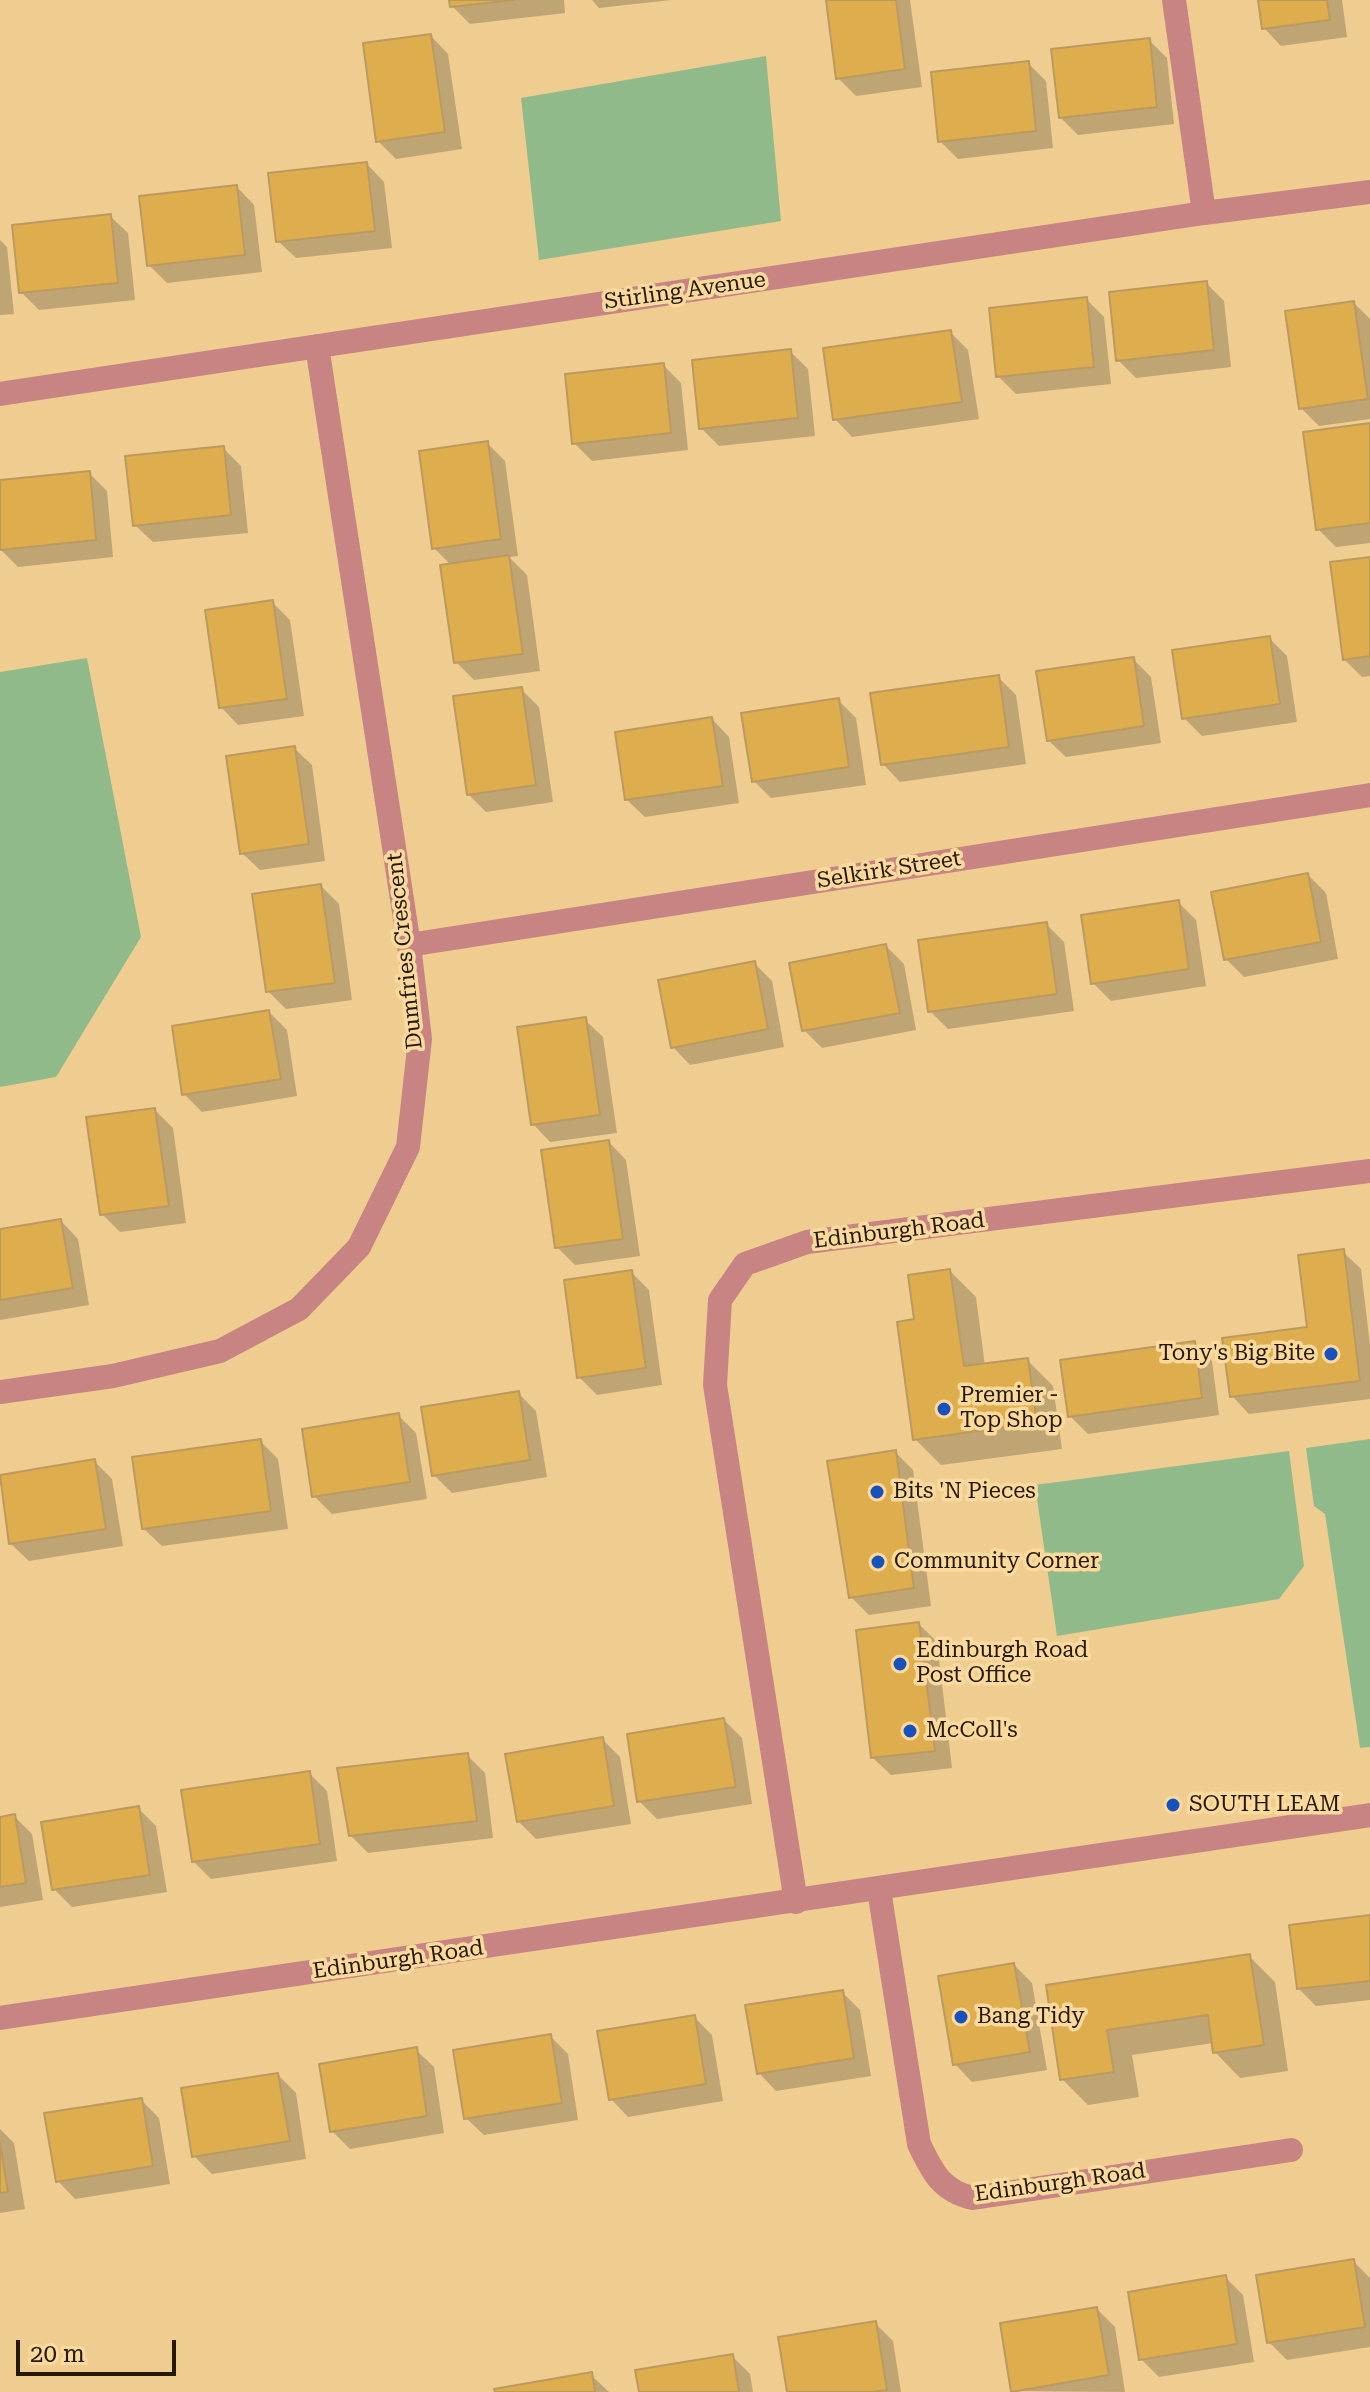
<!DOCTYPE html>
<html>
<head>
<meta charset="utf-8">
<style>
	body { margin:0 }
	#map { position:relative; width:1370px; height:2392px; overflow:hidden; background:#efcd91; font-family:"Roboto Serif",serif }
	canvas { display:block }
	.scale { position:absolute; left:16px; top:2340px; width:160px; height:36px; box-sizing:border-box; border:4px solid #251902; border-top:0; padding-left:10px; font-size:24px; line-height:28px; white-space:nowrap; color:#251902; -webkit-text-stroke:6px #fcda9e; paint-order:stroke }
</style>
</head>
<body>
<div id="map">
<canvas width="1370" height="2392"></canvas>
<div class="scale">20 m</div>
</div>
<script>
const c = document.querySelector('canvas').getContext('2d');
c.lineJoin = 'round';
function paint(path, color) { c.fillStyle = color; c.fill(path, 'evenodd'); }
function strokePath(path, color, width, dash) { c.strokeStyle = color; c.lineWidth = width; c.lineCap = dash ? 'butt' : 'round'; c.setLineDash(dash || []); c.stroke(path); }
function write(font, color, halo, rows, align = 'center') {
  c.font = font + ' "Roboto Serif",serif'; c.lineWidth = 7; c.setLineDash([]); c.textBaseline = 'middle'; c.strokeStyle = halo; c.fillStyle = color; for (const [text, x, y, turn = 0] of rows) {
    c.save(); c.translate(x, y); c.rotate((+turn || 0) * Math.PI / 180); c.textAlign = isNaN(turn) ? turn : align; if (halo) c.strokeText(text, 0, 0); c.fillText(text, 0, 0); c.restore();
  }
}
paint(new Path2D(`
	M 766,56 L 781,221 L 539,260 L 521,98 Z
	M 87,658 L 141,937 L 56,1077 L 0,1087 L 0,672 Z
	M 1370,1439 L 1370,1747 L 1360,1748 L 1325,1514 L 1314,1506 L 1306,1448 Z
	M 1289,1451 L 1304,1566 L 1279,1599 L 1057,1636 L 1035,1485 Z`), '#91ba8b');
paint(new Path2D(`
	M 451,0 L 564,0 L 565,13 L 470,24 L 452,6 Z
	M 592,0 L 671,0 L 599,8 Z
	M 828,0 L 910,0 L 922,87 L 856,96 L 838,78 Z
	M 1260,0 L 1342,0 L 1347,37 L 1281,46 L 1264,28 Z
	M 431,36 L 448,54 L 462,149 L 396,159 L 378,141 Z
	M 1149,40 L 1167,58 L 1174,124 L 1078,135 L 1060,117 Z
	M 1028,63 L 1046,81 L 1053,148 L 958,159 L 940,141 Z
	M 367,164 L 384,182 L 392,248 L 296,258 L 278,241 Z
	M 237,187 L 254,205 L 262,272 L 167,283 L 149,265 Z
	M 110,216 L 128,233 L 135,300 L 39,310 L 21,292 Z
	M 0,240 L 7,247 L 14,314 L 0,315 Z
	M 1206,283 L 1224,301 L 1231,367 L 1136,378 L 1118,360 Z
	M 1086,299 L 1104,317 L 1111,384 L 1016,394 L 998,376 Z
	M 1354,303 L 1370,319 L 1370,419 L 1319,426 L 1301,408 Z
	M 950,332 L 968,350 L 979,419 L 852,437 L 835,419 Z
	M 790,351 L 808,369 L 815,436 L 719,446 L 701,428 Z
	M 663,365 L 681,383 L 688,450 L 592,461 L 574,443 Z
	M 1370,425 L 1370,543 L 1336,547 L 1318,529 Z
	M 487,443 L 505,461 L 518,556 L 509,557 L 527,575 L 540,671 L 474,680 L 456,662 L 452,566 L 434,548 Z
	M 223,448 L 241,466 L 248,533 L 153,542 L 135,525 Z
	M 89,473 L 107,491 L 113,557 L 18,567 L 0,549 L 0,482 Z
	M 1370,559 L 1370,676 L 1362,677 L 1344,659 Z
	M 272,602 L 290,620 L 304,716 L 238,725 L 221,707 Z
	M 1269,638 L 1287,656 L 1297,722 L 1202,736 L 1184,718 Z
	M 1133,659 L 1151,677 L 1161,743 L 1066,757 L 1048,740 Z
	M 998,677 L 1016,695 L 1026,764 L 900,782 L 883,764 Z
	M 521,689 L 539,707 L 553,802 L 486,812 L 468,794 Z
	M 838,700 L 856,718 L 866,785 L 771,798 L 754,781 Z
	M 712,719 L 729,737 L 739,803 L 645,817 L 627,800 Z
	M 294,748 L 312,765 L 325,861 L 260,870 L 242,853 Z
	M 1308,875 L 1326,893 L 1338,959 L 1244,977 L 1226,959 Z
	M 321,886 L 339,904 L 352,1000 L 286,1009 L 268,991 Z
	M 1178,902 L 1196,920 L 1206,986 L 1111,1001 L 1093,983 Z
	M 1046,924 L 1064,942 L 1074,1011 L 948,1029 L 930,1011 Z
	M 886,946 L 904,964 L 916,1030 L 822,1048 L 804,1030 Z
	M 754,963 L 772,981 L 784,1047 L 690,1065 L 673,1047 Z
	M 269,1012 L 287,1030 L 297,1096 L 202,1112 L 184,1094 Z
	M 585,1020 L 603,1037 L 617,1133 L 550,1142 L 533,1124 Z
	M 155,1110 L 173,1128 L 186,1223 L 120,1232 L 102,1214 Z
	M 609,1142 L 626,1160 L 640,1256 L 575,1265 L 557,1247 Z
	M 61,1221 L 78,1239 L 89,1305 L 0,1320 L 0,1231 Z
	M 1343,1252 L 1361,1269 L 1370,1345 L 1370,1399 L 1249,1414 L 1232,1396 L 1309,1329 Z
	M 950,1271 L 976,1297 L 985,1366 L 1027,1360 L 1053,1386 L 1062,1449 L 941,1465 L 915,1439 L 916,1321 Z
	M 631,1272 L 649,1290 L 662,1385 L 597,1395 L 579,1377 Z
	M 1194,1343 L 1212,1361 L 1219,1415 L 1088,1434 L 1070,1416 Z
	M 518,1393 L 536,1411 L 547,1477 L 452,1493 L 434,1475 Z
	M 398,1415 L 416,1433 L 427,1499 L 332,1514 L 314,1496 Z
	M 260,1441 L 278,1459 L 288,1529 L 162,1546 L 144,1529 Z
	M 895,1452 L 913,1470 L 931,1606 L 869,1615 L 851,1597 Z
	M 95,1462 L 112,1479 L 123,1546 L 29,1561 L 11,1544 L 0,1477 Z
	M 919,1624 L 937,1642 L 952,1768 L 891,1775 L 873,1758 Z
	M 724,1720 L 742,1738 L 752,1804 L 657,1819 L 639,1801 Z
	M 602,1739 L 620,1757 L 631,1824 L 536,1839 L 518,1821 Z
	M 467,1755 L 485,1773 L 493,1838 L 368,1853 L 350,1835 Z
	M 309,1773 L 327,1791 L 337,1861 L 211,1879 L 193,1861 Z
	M 138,1808 L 156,1826 L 167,1892 L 72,1907 L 54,1889 Z
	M 14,1816 L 32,1834 L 43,1900 L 0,1907 L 0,1819 Z
	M 1370,1917 L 1370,2000 L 1316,2006 L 1298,1988 Z
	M 1249,1956 L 1275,1982 L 1288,2071 L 1240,2078 L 1215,2052 L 1213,2043 L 1132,2055 L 1139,2097 L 1088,2105 L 1062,2079 L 1048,1987 Z
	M 1014,1965 L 1032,1983 L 1047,2070 L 972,2082 L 955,2064 Z
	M 842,1992 L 860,2010 L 871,2076 L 776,2091 L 759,2073 Z
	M 694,2017 L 712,2035 L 723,2101 L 628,2117 L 611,2099 Z
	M 550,2036 L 568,2054 L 578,2120 L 484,2135 L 466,2118 Z
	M 416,2050 L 434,2067 L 444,2133 L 350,2149 L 332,2131 Z
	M 278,2075 L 296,2093 L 306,2159 L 212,2174 L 194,2156 Z
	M 141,2100 L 159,2118 L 170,2184 L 75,2199 L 58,2181 Z
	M 0,2129 L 14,2143 L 25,2209 L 0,2213 Z
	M 1353,2261 L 1370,2278 L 1370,2347 L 1287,2360 L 1269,2342 Z
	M 1225,2277 L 1243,2295 L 1254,2362 L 1159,2377 L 1141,2359 Z
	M 1097,2309 L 1115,2327 L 1125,2392 L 1013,2391 Z
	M 875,2323 L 893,2341 L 901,2392 L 789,2392 Z
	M 732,2356 L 750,2374 L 753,2392 L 641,2392 Z
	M 591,2375 L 609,2392 L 497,2392 Z`), '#0003');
const building = new Path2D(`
	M 449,0 L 514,0 L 450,7 Z
	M 826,0 L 896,0 L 905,69 L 836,79 Z
	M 1258,0 L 1327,0 L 1330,20 L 1262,29 Z
	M 431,34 L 445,132 L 376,142 L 363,43 Z
	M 1150,38 L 1157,107 L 1059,118 L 1051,49 Z
	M 1029,61 L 1036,131 L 938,142 L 931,72 Z
	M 367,162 L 375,231 L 276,242 L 268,173 Z
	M 237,185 L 245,255 L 147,266 L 139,196 Z
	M 111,214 L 118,283 L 19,293 L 12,225 Z
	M 1207,281 L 1214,350 L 1116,361 L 1109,292 Z
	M 1087,297 L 1094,367 L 996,377 L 989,308 Z
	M 1354,301 L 1368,399 L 1299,409 L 1285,311 Z
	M 951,330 L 962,402 L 833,420 L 823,348 Z
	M 791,349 L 798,418 L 699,429 L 692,360 Z
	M 664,363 L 671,433 L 572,444 L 565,374 Z
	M 1370,423 L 1370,523 L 1316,530 L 1303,432 Z
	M 488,441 L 501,539 L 432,549 L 419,451 Z
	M 224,446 L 231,515 L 133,526 L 125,456 Z
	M 90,471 L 96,540 L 0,550 L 0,480 Z
	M 509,555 L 523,654 L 454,663 L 440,565 Z
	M 1370,557 L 1370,656 L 1343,660 L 1330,562 Z
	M 273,600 L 287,699 L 219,708 L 205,610 Z
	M 1270,636 L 1280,704 L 1182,719 L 1172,650 Z
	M 1134,657 L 1144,726 L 1047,741 L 1036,671 Z
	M 999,675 L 1009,747 L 881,765 L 870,693 Z
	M 522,687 L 536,785 L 467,795 L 453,696 Z
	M 839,698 L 849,767 L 752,782 L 741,713 Z
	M 712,717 L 723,786 L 625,800 L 615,732 Z
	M 295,746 L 309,844 L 240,854 L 226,756 Z
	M 1308,873 L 1321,942 L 1224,960 L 1211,892 Z
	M 321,884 L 335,983 L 266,992 L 252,894 Z
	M 1179,900 L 1189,969 L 1091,984 L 1081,915 Z
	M 1047,922 L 1057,994 L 928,1012 L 918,940 Z
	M 886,944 L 900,1013 L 802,1031 L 789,963 Z
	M 755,961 L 768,1029 L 671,1048 L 658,980 Z
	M 269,1010 L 281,1079 L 182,1095 L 172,1026 Z
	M 586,1017 L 600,1115 L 531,1125 L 517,1027 Z
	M 155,1108 L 169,1206 L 100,1215 L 86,1117 Z
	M 609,1140 L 623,1239 L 555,1248 L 541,1150 Z
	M 61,1219 L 73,1288 L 0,1300 L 0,1229 Z
	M 1344,1249 L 1360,1381 L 1230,1397 L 1222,1338 L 1307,1327 L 1298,1255 Z
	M 950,1269 L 964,1366 L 1028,1358 L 1037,1423 L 913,1440 L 897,1322 L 914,1319 L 908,1275 Z
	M 632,1270 L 646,1368 L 577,1378 L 564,1280 Z
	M 1195,1341 L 1202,1398 L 1068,1417 L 1060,1360 Z
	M 519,1391 L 530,1460 L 432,1476 L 421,1407 Z
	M 399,1413 L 410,1482 L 312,1497 L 302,1429 Z
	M 261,1439 L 271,1511 L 142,1529 L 132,1457 Z
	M 896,1450 L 914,1588 L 849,1598 L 827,1461 Z
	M 95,1459 L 106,1529 L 9,1544 L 0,1475 Z
	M 919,1622 L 935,1751 L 871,1758 L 856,1630 Z
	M 724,1718 L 736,1787 L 637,1802 L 627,1734 Z
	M 603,1737 L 614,1806 L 517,1822 L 505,1754 Z
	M 468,1753 L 477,1821 L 349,1836 L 337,1768 Z
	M 310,1771 L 320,1844 L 192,1862 L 181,1790 Z
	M 139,1806 L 150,1875 L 52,1890 L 41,1822 Z
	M 15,1814 L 26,1883 L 0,1887 L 0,1817 Z
	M 1370,1915 L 1370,1981 L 1297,1989 L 1289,1925 Z
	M 1250,1954 L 1264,2045 L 1213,2053 L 1208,2015 L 1107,2030 L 1114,2072 L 1060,2080 L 1046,1985 Z
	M 1014,1963 L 1030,2052 L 953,2065 L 938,1976 Z
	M 843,1990 L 854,2058 L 757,2074 L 745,2005 Z
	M 695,2015 L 706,2084 L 609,2100 L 597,2031 Z
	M 551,2034 L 562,2103 L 464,2119 L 453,2050 Z
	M 417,2047 L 427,2116 L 330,2132 L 319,2064 Z
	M 278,2073 L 290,2141 L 192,2157 L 181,2088 Z
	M 142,2098 L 153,2166 L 56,2182 L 44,2113 Z
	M 0,2143 L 8,2192 L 0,2193 Z
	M 1354,2259 L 1365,2327 L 1267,2343 L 1256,2275 Z
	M 1226,2275 L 1237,2344 L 1139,2360 L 1128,2292 Z
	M 1097,2307 L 1109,2375 L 1011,2392 L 1000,2323 Z
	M 876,2321 L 887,2390 L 872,2392 L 787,2392 L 778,2337 Z
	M 733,2354 L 739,2392 L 639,2392 L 635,2370 Z
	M 592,2372 L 595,2392 L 495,2392 L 494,2389 Z`);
paint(building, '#dead4d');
strokePath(building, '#bb9a60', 2);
strokePath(new Path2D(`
	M 1174,0 L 1204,213
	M 879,1890 L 919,2144 C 932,2171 941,2191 973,2198 L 1291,2150
	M 796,1902 L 715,1385 L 720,1300 L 745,1264 L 807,1242 L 1370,1171`), '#c78482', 24);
strokePath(new Path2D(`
	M 0,394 L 1204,213 L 1370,192
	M 409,945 L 1370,795
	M 0,1392 L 113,1376 L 220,1351 L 299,1309 L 359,1247 L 408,1147 L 420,1039 L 409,945 L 317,346
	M 0,2018 L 1370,1815`), '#c78482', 24);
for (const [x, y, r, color] of [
	[1331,1354,8,"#1751bd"],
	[944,1409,8,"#1751bd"],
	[877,1492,8,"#1751bd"],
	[878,1562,8,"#1751bd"],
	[900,1664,8,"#1751bd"],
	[910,1731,8,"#1751bd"],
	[1173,1805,8,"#1751bd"],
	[961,2017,8,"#1751bd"]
]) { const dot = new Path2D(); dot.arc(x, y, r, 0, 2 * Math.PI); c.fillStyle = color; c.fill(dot); strokePath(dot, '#fcda9e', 3); }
write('22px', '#251902', '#fcda9e', [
	["Stirling Avenue",685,291,-8],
	["Selkirk Street",889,870,-9],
	["Dumfries Crescent",405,951,-96],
	["Edinburgh Road",899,1231,-7],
	["Edinburgh Road",398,1960,-8],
	["Edinburgh Road",1060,2183,-8]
]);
write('22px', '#251902', '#fcda9e', [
	["Tony's Big Bite",1315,1354,"right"],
	["Premier -",960,1396],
	["Top Shop",960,1421],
	["Bits 'N Pieces",893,1492],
	["Community Corner",894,1562],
	["Edinburgh Road",916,1651],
	["Post Office",916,1676],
	["McColl's",926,1731],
	["SOUTH LEAM",1189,1805],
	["Bang Tidy",977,2017]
], 'left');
</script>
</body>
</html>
